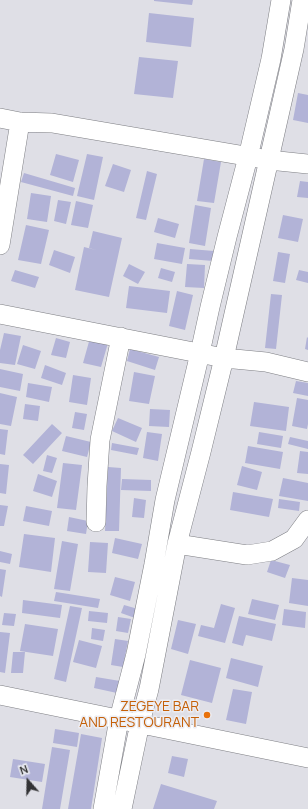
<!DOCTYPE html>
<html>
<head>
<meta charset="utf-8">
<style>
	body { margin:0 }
	#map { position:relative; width:308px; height:809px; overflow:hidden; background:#dfdfe6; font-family:Manrope,sans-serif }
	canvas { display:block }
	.north { position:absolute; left:8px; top:761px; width:40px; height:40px; -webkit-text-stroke:3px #ecedf3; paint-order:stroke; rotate:340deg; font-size:11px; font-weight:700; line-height:16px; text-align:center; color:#333335 }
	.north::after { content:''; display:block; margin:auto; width:14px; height:18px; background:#333335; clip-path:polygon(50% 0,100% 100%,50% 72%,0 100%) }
</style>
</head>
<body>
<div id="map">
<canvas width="308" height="809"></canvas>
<div class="north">N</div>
</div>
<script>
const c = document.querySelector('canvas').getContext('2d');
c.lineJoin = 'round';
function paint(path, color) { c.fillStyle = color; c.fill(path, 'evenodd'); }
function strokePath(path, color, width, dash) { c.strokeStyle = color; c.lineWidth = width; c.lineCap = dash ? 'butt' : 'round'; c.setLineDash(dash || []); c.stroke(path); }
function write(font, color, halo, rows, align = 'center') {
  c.font = font + ' Manrope,sans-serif'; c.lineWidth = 3; c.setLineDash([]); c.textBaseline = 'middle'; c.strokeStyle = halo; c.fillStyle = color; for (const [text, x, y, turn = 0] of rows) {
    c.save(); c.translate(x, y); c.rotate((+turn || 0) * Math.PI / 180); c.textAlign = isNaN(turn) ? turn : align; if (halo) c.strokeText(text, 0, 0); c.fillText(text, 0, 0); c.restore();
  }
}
paint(new Path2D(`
	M 154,0 L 193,0 L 192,5 L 154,1 Z
	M 149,13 L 194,18 L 191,47 L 146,42 Z
	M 139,57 L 178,61 L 173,98 L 134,94 Z
	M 298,93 L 308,95 L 308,123 L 293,120 Z
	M 56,154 L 79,160 L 73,182 L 50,175 Z
	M 87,154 L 103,157 L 94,200 L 77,196 Z
	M 204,159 L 221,162 L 214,203 L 197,201 Z
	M 113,164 L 131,170 L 124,192 L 105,186 Z
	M 147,171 L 157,174 L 146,220 L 136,218 Z
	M 24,173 L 75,188 L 73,196 L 21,182 Z
	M 300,181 L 308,182 L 308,198 L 297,197 Z
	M 31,193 L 51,196 L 47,222 L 27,219 Z
	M 58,200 L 71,202 L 66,224 L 54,221 Z
	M 76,201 L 93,205 L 88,228 L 71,225 Z
	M 195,205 L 211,208 L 205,246 L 189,243 Z
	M 283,215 L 303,219 L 298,242 L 278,238 Z
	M 158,218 L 179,224 L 175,238 L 154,232 Z
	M 26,225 L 49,230 L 41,264 L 18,260 Z
	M 93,231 L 122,238 L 109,297 L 75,290 L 84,247 L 96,250 L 89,248 Z
	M 157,243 L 185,248 L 182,264 L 154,259 Z
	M 190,249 L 214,251 L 213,261 L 189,259 Z
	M 54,250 L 75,257 L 70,273 L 49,265 Z
	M 278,252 L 290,254 L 285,283 L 273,281 Z
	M 129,264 L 145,272 L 138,284 L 123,276 Z
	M 187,264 L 205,265 L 204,288 L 185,287 Z
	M 161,268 L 175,272 L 172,282 L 158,278 Z
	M 15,270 L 39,277 L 35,288 L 11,281 Z
	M 299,270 L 308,272 L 308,283 L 296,280 Z
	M 129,286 L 170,291 L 167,313 L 126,308 Z
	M 177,291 L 193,295 L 185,330 L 169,326 Z
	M 271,294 L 282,295 L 276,349 L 265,348 Z
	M 4,333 L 21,336 L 15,365 L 0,363 L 0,350 Z
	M 307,337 L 308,338 L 308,350 L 305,349 Z
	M 56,338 L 70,342 L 66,358 L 51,355 Z
	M 90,338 L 108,343 L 101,367 L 83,363 Z
	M 23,345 L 41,351 L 35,369 L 17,364 Z
	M 130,349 L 159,357 L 155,370 L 127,361 Z
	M 45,365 L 66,373 L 62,385 L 41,378 Z
	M 0,369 L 23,374 L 20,391 L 0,387 Z
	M 134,372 L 155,376 L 149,404 L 129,401 Z
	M 73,375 L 91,378 L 87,405 L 69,402 Z
	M 296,381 L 308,383 L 308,396 L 293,393 Z
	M 28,383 L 52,387 L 49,402 L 26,397 Z
	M 0,393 L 17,397 L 11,426 L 0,424 Z
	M 297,398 L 308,400 L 308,424 L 307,429 L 292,426 Z
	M 254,402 L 289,407 L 286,431 L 250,426 Z
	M 25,404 L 40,406 L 38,421 L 23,419 Z
	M 150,409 L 170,410 L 169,427 L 149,426 Z
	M 75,412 L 87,414 L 84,430 L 72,428 Z
	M 118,418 L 142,428 L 136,442 L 112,431 Z
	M 52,424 L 62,433 L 33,464 L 23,455 Z
	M 0,429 L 8,430 L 5,455 L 0,454 Z
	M 147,432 L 162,434 L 158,461 L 143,458 Z
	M 259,432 L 283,436 L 281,448 L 257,444 Z
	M 66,436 L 91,442 L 87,457 L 62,451 Z
	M 290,437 L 308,441 L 308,449 L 288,444 Z
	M 112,443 L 139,448 L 137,455 L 111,450 Z
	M 248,446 L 283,452 L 280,469 L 245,463 Z
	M 300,451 L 308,452 L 308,474 L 297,473 Z
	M 47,455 L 57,458 L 52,473 L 43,471 Z
	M 63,463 L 82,465 L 76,510 L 57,508 Z
	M 0,464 L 9,465 L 6,494 L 0,493 Z
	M 242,466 L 262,472 L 257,490 L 237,485 Z
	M 108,467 L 121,468 L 119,531 L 105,531 Z
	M 38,474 L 57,481 L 52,497 L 33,491 Z
	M 283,478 L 308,483 L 308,501 L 279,496 Z
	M 122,479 L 151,480 L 151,491 L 121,490 Z
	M 233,492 L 273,499 L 269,517 L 230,510 Z
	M 134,498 L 146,500 L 144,518 L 132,517 Z
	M 279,499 L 300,502 L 299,511 L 278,508 Z
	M 0,505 L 8,506 L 4,526 L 0,526 Z
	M 26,506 L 52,511 L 49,526 L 23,521 Z
	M 69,517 L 88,521 L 86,534 L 67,531 Z
	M 24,534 L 55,538 L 51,572 L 19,567 Z
	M 115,538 L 142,544 L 138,559 L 112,553 Z
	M 62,541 L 78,544 L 70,591 L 54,589 Z
	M 90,542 L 108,543 L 106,573 L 88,572 Z
	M 0,551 L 12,554 L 10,564 L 0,562 Z
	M 271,560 L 290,565 L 285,578 L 267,572 Z
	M 0,569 L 6,570 L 2,597 L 0,596 Z
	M 115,577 L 135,582 L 130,601 L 110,595 Z
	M 292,578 L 308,580 L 308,606 L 289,603 Z
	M 56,592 L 100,599 L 98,608 L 54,601 Z
	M 252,599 L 279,605 L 275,620 L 248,614 Z
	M 23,600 L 62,605 L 60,618 L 22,613 Z
	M 221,604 L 235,608 L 225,643 L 198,636 L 201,625 L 214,628 Z
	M 124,605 L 138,609 L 135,618 L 121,613 Z
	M 70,606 L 82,608 L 66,682 L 54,679 Z
	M 284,609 L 306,612 L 305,628 L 282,625 Z
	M 89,611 L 108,613 L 107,623 L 88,621 Z
	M 4,613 L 16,614 L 14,626 L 2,625 Z
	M 239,616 L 276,624 L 272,641 L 246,635 L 243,646 L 232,643 Z
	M 118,617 L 131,619 L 128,633 L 116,631 Z
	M 178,620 L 196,624 L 188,654 L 171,649 Z
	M 25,624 L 58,629 L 53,656 L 20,651 Z
	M 92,628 L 105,630 L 103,641 L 91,639 Z
	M 0,632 L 10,633 L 5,673 L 0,672 Z
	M 115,639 L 128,641 L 123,667 L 111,665 Z
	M 79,640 L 102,646 L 96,668 L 73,662 Z
	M 13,652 L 25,652 L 23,673 L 11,673 Z
	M 231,658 L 263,666 L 258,687 L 226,678 Z
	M 190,660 L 221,668 L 212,703 L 181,695 Z
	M 96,677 L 120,681 L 117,693 L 94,688 Z
	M 233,689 L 252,692 L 246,724 L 226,720 Z
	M 55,729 L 79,733 L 77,747 L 53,743 Z
	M 81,734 L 102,738 L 91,809 L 68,809 Z
	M 52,747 L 70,750 L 60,809 L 42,809 Z
	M 172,756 L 188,759 L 184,777 L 168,773 Z
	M 13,759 L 45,764 L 42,782 L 10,777 Z
	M 161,784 L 217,801 L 214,809 L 153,809 Z`), '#b2b3d7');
const minor = new Path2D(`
	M 0,118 L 20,122 L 52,123 L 269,160 L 308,164
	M 0,245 L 20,122
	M 0,314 L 224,358 L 266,362 L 308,372
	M 96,522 L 97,486 L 100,440 L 121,337
	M 177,544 L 247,555 L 272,551 L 294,539 L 308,520
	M 0,695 L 308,758
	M 103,809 L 119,719 L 136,654 L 154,564 L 165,500 L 200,353 L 210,307 L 227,237 L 248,157 L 271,59 L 281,0
	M 122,809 L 128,780 L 140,723 L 149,689 L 177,544 L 201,452 L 224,358 L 294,49 L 302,0`);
strokePath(minor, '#7d7e83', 20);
strokePath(minor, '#fff', 19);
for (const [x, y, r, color] of [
	[207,715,4,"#e8710a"]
]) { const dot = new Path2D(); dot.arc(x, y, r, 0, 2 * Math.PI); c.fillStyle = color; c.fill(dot); strokePath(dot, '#ecedf3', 1.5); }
write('14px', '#c56008', '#ecedf3', [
	["ZEGEYE BAR",199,707],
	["AND RESTOURANT",199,723]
], 'right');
</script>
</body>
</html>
